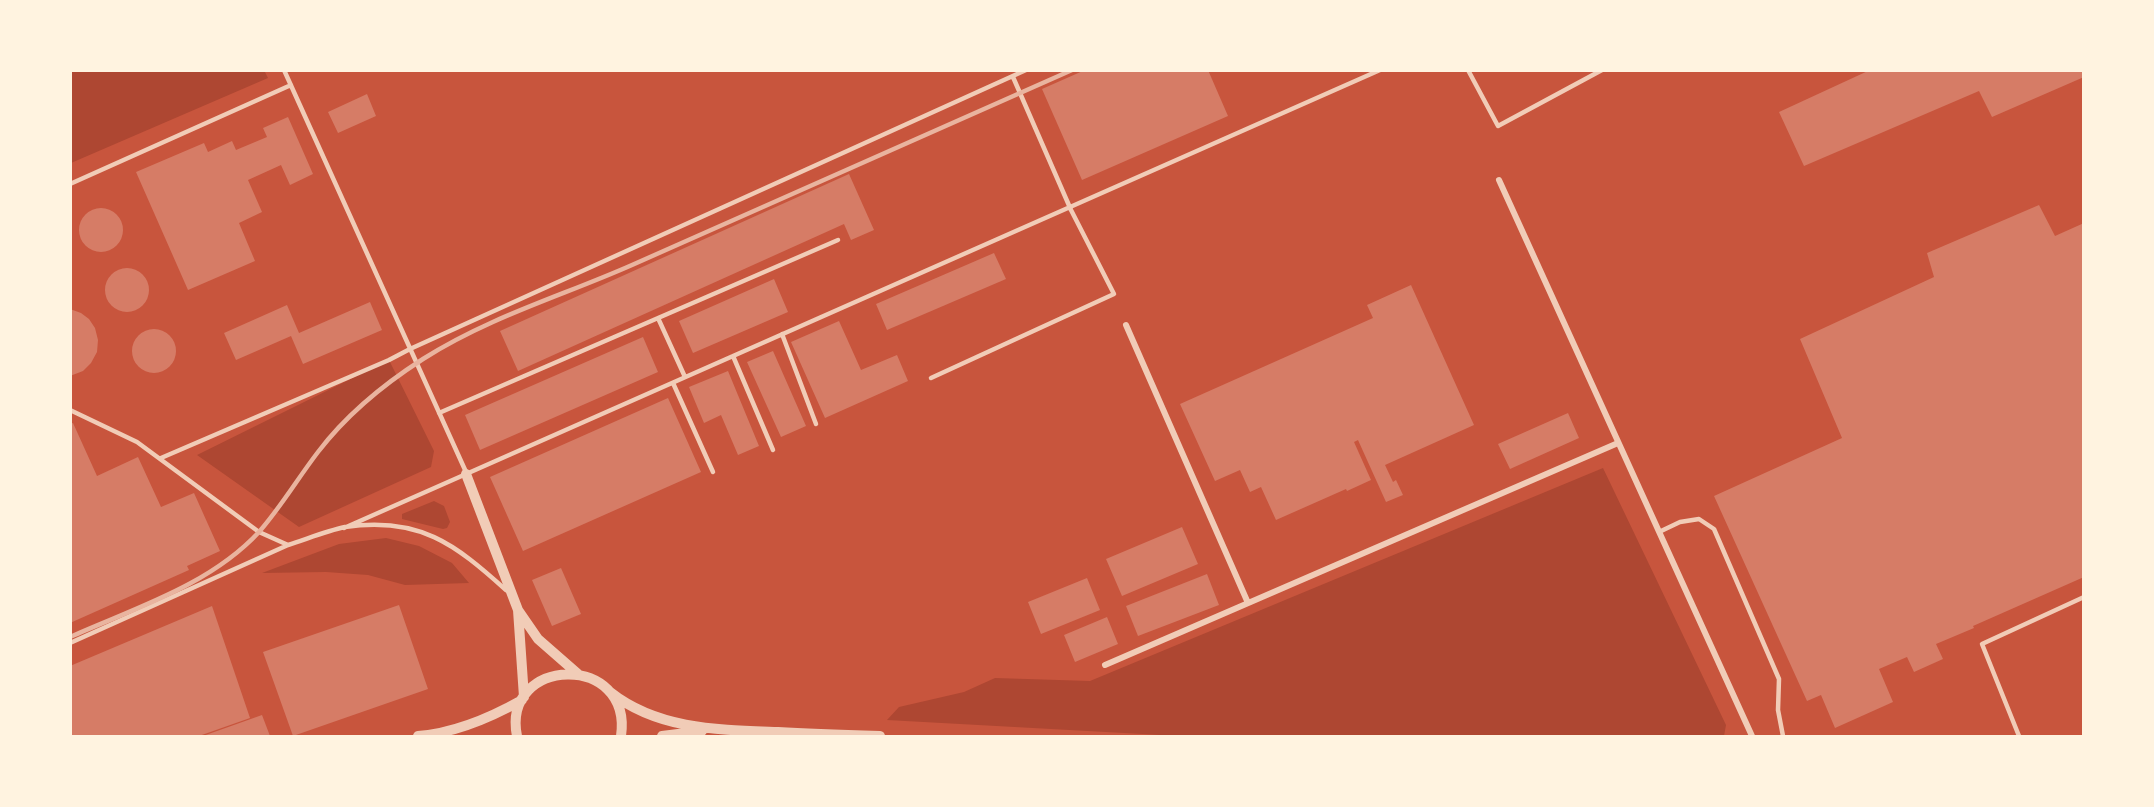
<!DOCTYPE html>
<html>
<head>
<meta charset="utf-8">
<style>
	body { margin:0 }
	#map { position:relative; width:2154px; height:807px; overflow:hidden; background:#c8553d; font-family:Mulish,sans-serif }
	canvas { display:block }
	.frame { position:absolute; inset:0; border:72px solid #fff3e0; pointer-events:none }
</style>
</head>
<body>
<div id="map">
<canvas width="2154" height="807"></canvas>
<div class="frame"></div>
</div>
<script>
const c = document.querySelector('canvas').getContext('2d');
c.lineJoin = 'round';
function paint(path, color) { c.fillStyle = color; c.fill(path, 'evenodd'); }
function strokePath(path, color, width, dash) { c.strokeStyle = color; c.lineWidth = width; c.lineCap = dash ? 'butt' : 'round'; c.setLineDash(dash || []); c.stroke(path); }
paint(new Path2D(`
	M 264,70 L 268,78 L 71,163 L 71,71 Z
	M 389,360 L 434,451 L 431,467 L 299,527 L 197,455 Z
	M 1603,468 L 1726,725 L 1724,736 L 1179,736 L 887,720 L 899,707 L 964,692 L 995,678 L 1090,681 Z
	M 434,501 L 444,506 L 450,522 L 447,528 L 443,529 L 402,519 L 402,514 Z
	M 386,538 L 419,546 L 452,563 L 469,583 L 405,585 L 368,575 L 326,572 L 262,573 L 339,544 Z`), '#ae4732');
paint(new Path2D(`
	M 1085,70 L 1208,70 L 1228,116 L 1082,180 L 1042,89 Z
	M 1870,70 L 2084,70 L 2084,77 L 1992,117 L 1979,91 L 1804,166 L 1779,112 Z
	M 367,94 L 376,116 L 338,133 L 328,112 Z
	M 288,117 L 313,174 L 290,185 L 281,165 L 248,180 L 262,212 L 239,223 L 255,261 L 188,290 L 136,172 L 204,143 L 208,152 L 232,141 L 236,150 L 267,137 L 263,128 Z
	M 849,174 L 874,230 L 851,240 L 844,224 L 518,371 L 500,331 Z
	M 2039,205 L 2055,236 L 2084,223 L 2084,577 L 1973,626 L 1974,628 L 1936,644 L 1943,659 L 1914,672 L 1907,657 L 1879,669 L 1893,702 L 1835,728 L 1821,695 L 1807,701 L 1714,496 L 1842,438 L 1800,339 L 1934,277 L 1927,253 Z
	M79 230a22 22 0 1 1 44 0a22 22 0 1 1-44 0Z
	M 994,253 L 1006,279 L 887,330 L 876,304 Z
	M105 290a22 22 0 1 1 44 0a22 22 0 1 1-44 0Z
	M 774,279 L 788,312 L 693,353 L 679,321 Z
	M 1411,285 L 1474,425 L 1385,465 L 1393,482 L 1396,480 L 1403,495 L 1386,502 L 1358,440 L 1354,442 L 1371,480 L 1347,491 L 1346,489 L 1276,520 L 1261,487 L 1250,492 L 1240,470 L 1215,481 L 1180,404 L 1373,318 L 1367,305 Z
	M 370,302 L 382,330 L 303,364 L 291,336 L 236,360 L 224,333 L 287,305 L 299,333 Z
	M 70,309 L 81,313 L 89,319 L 95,328 L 98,340 L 97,352 L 91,363 L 83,371 L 70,376 Z
	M 839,321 L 861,370 L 897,355 L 908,381 L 825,418 L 791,342 Z
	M132 351a22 22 0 1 1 44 0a22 22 0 1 1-44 0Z
	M 643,337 L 658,372 L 480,450 L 465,415 Z
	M 773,351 L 806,426 L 781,437 L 747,362 Z
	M 728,371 L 759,446 L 738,455 L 721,415 L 704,423 L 689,387 Z
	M 668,398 L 701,472 L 523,551 L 490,477 Z
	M 1568,413 L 1579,438 L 1510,469 L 1498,444 Z
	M 73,423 L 97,476 L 138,457 L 161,507 L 194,493 L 220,551 L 187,566 L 189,570 L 70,623 L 70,424 Z
	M 1182,527 L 1198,564 L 1122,596 L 1106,559 Z
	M 561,568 L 581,614 L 552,626 L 532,580 Z
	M 1207,574 L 1219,605 L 1138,636 L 1126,606 Z
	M 1087,578 L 1100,610 L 1041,634 L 1028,602 Z
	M 399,605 L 428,689 L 293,736 L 263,652 Z
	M 212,606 L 250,718 L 199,736 L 70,736 L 70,666 Z
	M 1107,617 L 1118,644 L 1075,662 L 1064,635 Z
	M 262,715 L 270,736 L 203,736 Z`), '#d67c66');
strokePath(new Path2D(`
	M 284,70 L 466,472
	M 1468,70 L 1498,126 L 1602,70
	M 70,184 L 291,85
	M 658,318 L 685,377
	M 782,334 L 816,424
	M 733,356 L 773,450
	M 931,378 L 1114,294 L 1071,210 L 1013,77
	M 673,383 L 713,472
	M 70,410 L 137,442 L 259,532 L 288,545 C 307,539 326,531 345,527 C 419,516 455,544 506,590
	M 439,413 L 838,240
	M 161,458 L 389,360 L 410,349 L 1026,70
	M 344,528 C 690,376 1036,225 1380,70
	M 1659,532 L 1680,522 L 1699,519 L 1714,529 L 1779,679 L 1778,710 L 1783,736
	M 70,643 L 288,545
	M 2019,736 L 1982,644 L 2084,597`), '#f1ccb7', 4.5);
strokePath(new Path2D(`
	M 1499,180 L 1752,736
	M 1126,325 L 1248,603
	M 1105,665 L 1618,443`), '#f1ccb7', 6);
strokePath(new Path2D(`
	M 466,474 L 518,610 L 538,639 L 578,674
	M 518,610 L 524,697
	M 610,692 C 658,730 720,730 778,732 C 812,734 846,735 880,736
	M 418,736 C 455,733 490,718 522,700
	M 517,736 C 501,656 633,652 621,736
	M 662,736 L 702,731`), '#f1ccb7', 10);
strokePath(new Path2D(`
	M 70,637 C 135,608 210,585 259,532 C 281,507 298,478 318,452 C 347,414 384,384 423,359 C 489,317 562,296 632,265 C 779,200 926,136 1072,70`), '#e9b49f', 4.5);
</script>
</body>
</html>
